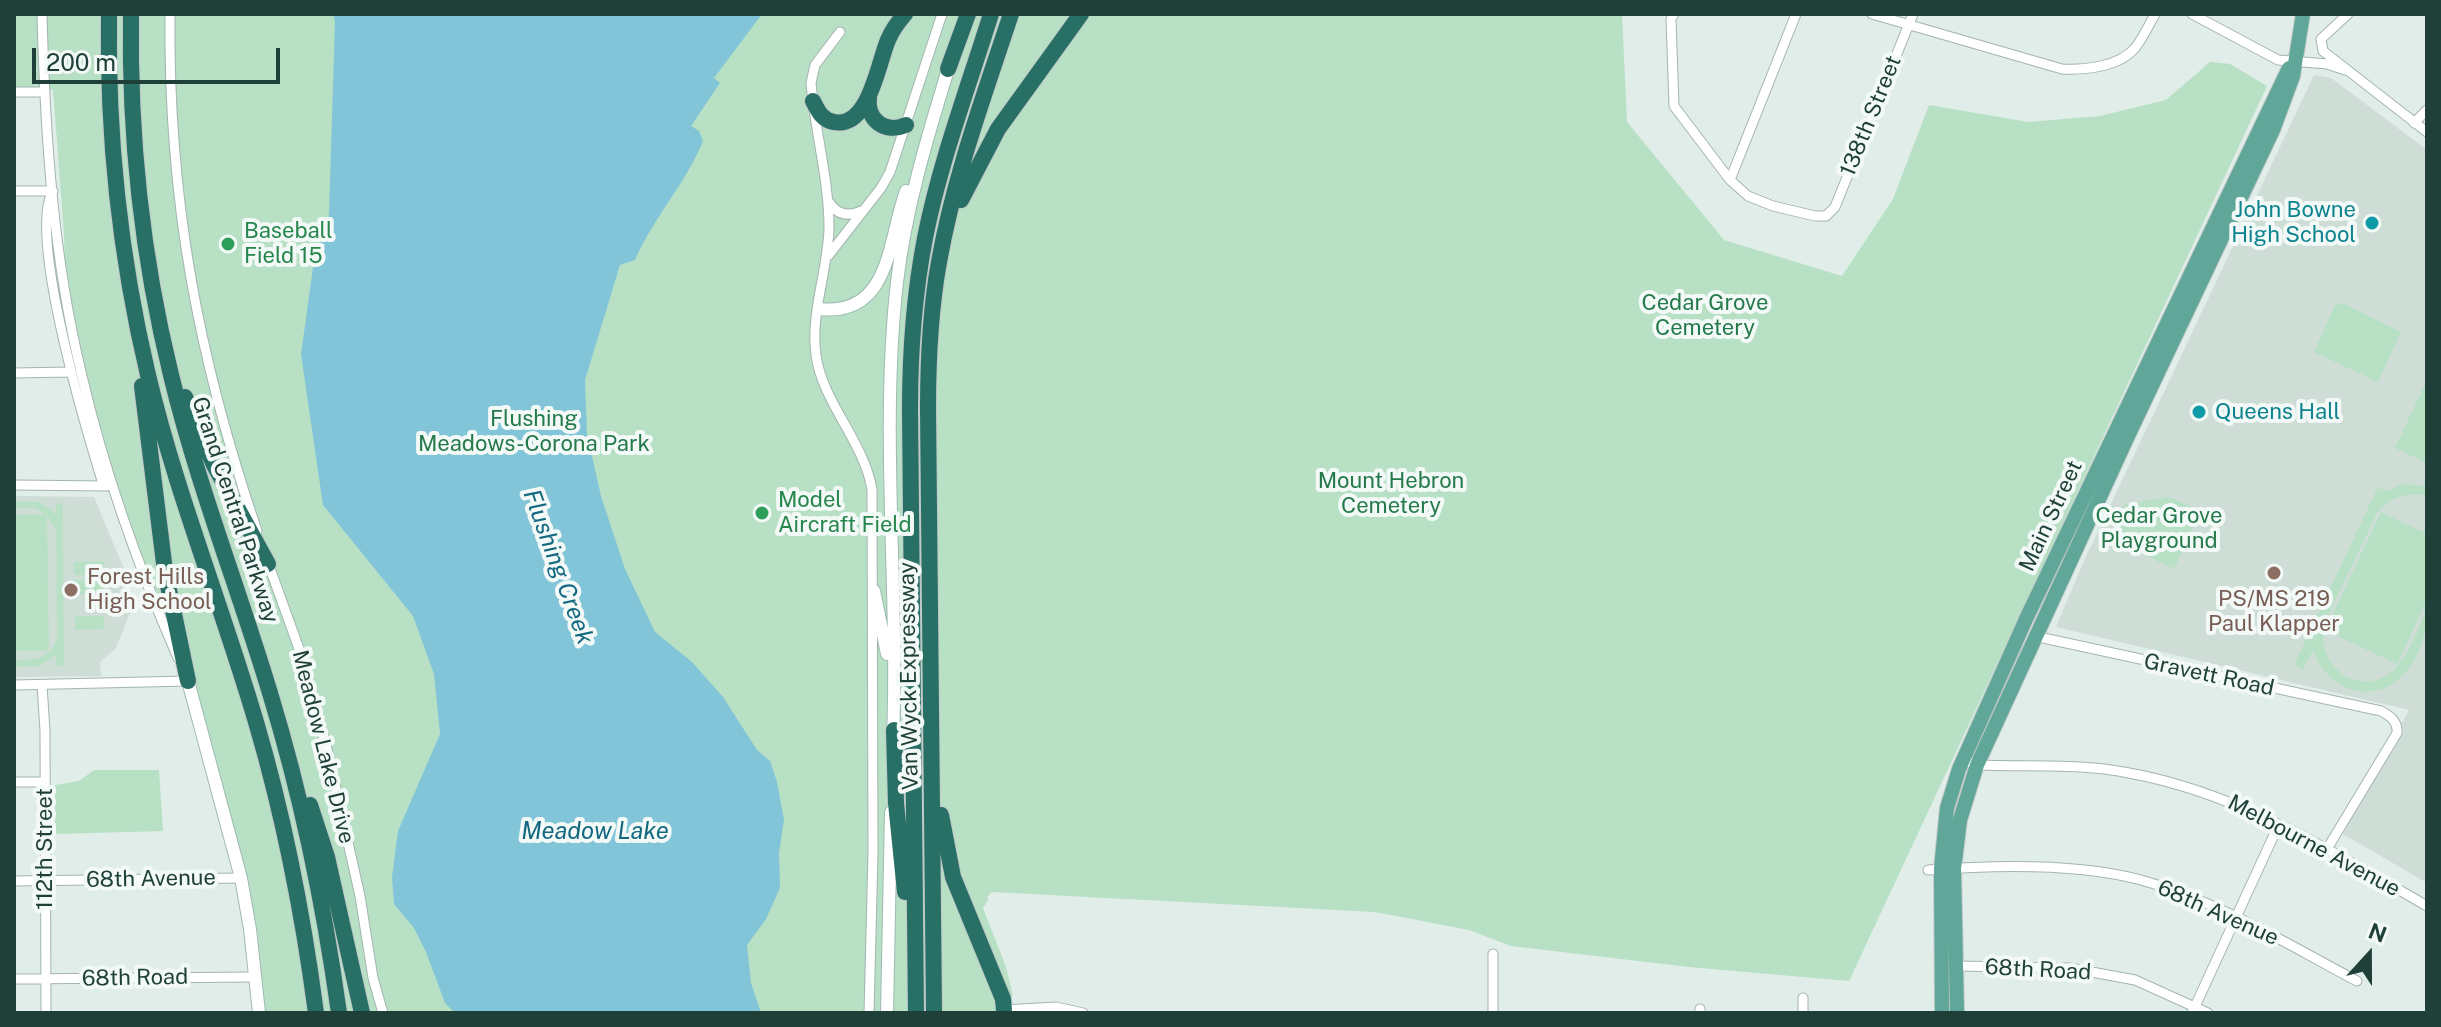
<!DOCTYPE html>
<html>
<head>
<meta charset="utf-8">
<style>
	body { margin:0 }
	#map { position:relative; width:2441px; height:1027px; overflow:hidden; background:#e1ede8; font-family:"Public Sans",sans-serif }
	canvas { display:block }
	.frame { position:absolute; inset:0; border:16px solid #1f3f39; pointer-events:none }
	.north { position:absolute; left:2329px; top:915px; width:80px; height:80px; -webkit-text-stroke:6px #f2f9f6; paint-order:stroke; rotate:21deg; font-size:22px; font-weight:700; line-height:32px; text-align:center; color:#1f3f39 }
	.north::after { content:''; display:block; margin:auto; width:28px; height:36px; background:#1f3f39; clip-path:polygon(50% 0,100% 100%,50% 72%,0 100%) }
	.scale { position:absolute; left:32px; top:48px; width:248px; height:36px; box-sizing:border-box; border:4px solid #1f3f39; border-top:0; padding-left:10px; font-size:24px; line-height:28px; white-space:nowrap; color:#1f3f39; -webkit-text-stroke:6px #f2f9f6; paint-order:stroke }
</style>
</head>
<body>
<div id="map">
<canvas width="2441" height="1027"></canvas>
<div class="frame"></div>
<div class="north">N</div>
<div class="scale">200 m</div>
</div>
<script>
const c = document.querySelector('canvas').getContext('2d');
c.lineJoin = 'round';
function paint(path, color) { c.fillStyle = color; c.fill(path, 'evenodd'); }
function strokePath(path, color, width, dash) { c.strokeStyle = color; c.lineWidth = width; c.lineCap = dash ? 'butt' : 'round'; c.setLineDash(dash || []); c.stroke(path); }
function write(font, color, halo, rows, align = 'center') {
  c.font = font + ' "Public Sans",sans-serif'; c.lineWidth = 8; c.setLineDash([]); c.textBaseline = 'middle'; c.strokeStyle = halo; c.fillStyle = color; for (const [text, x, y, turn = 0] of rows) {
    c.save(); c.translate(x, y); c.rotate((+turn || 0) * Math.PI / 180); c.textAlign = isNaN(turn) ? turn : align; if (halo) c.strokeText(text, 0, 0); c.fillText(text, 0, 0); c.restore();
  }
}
paint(new Path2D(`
	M 2314,75 L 2331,78 L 2427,150 L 2427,883 L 2343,834 L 2409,710 L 2056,627 L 2082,565 Z
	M 14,496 L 94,497 L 124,569 L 131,611 L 116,648 L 100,662 L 101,676 L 14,677 Z`), '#cfddd7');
paint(new Path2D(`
	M 14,14 L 1622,14 L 1627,122 L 1724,240 L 1842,276 L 1893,199 L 1929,105 L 2028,122 L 2100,116 L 2166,100 L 2210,62 L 2230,64 L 2267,86 L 1849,981 L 1689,967 L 1511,946 L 1469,930 L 1375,912 L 992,892 L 987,897 L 988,900 L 983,908 L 1006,967 L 1013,996 L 1007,995 L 998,998 L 994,1013 L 259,1013 L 253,952 L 188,681 L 114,489 L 82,376 L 65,285 L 64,233 L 53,90 L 14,87 Z
	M 2342,303 L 2401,332 L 2378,382 L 2314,352 L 2335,305 Z
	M 2427,380 L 2427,463 L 2395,448 Z
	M 2404,484 L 2427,486 L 2427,496 C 2407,491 2390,497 2377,513 L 2326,620 C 2312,659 2353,700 2390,673 C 2409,659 2417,628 2427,608 C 2427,632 2420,658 2402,676 C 2371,707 2325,688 2313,650 L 2303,669 L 2294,665 L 2378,487 L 2386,491 Z
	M 2170,497 L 2201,512 L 2174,569 L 2109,538 L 2125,504 Z
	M 14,501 L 39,502 L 56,513 L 56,504 L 63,503 L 64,666 L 57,666 L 56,655 L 39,666 L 14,667 L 14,660 C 35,660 52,659 57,636 L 56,529 L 47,515 L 49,651 L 14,651 L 14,515 L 46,514 L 34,508 L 14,508 Z
	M 2381,512 L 2427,534 L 2427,600 L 2397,664 L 2325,630 Z
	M 104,561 L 104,575 L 74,575 L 74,562 Z
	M 74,580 L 104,580 L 104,593 L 74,594 Z
	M 75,616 L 104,616 L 104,629 L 75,630 Z
	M 94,770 L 159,770 L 163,831 L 55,834 L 55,785 L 79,781 Z`), '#b7e0c5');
paint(new Path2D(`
	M 333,14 L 762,14 L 714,78 L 720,83 L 691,126 L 699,131 L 703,141 C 685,185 653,218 635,260 L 620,265 L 585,380 L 587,434 L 601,496 L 625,569 L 655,632 L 692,662 L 723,697 L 757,750 L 770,761 L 777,782 L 784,820 L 779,853 L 780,888 L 766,919 L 747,945 L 751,983 L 761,1013 L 455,1013 L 445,1003 L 426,952 L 414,928 L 394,904 L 392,877 L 398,831 L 440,734 L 434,674 L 413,616 L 323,505 L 301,354 L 313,268 L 329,214 L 335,22 Z`), '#83c5d8');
const street = new Path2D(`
	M 42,14 C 45,134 53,258 82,376 C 104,470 139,569 178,658
	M 170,14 C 168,198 198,357 257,531
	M 1674,14 L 1671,19 L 1674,106 L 1730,180 L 1748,196 L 1773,206 L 1815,216 L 1826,216 L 1835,207 L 1913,14
	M 1872,14 L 2062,69 C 2085,70 2119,67 2135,48 C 2143,38 2149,25 2155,14
	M 2192,14 L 2278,60 L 2327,64 L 2345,70
	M 840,32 L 815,65 L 811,83 C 815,132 829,179 829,228 C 828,270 810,314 816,355 C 822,402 865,443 872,490 L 873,853 L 869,1013
	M 2321,39 L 2323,51 L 2427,132
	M 2321,39 L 2348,14
	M 14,92 L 44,92
	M 2414,123 L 2427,110
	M 1730,180 L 1796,14
	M 14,191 L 53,191
	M 53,191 C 27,233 87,432 103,484
	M 829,202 C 837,215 848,217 861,211
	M 828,256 L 881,188 L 890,172 L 942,14
	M 14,373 L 70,372
	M 14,485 L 107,486
	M 267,560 L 302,657 L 327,749 L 360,896 L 373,978 L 383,1013
	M 2034,636 L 2381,711 C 2390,716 2398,721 2397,733 L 2327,849
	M 14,685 L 188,681 L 187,679
	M 42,685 L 45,731 L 46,1013
	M 1963,760 L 1977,765 C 2028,767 2079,763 2129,773 C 2239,793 2331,851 2427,906
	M 14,782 L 45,782
	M 1928,870 C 1993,865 2078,863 2141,880 C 2218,901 2287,944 2357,981
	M 14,881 L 241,878
	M 1493,954 L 1493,1013
	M 1956,966 L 2070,968 L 2135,980 L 2208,1013
	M 14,979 L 256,977
	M 1803,998 L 1803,1013
	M 1700,1009 L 1700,1013
	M 1004,1010 L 1056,1007 L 1083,1013
	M 2192,1013 L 2279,824`);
const secondary = new Path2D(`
	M 819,309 C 891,317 888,240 906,191
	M 874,591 L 887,654
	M 188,681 L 241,878 L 250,929 L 259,1013
	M 893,738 C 899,586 880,433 897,282 C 906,206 928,135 950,63
	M 887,1013 L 891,812`);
const primary = new Path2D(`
	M 1942,1013 L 1941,869 L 1947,808 L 1959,769 L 2026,619 L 2289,68
	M 1957,1013 L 1954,869 L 1960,820 L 1977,765 L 2127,438 L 2273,130 L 2293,76 L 2303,14`);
const highway = new Path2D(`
	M 109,14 C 107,135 120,257 148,375 C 176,493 222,606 256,722 C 284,817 303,915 316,1013
	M 131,14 C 129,135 142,257 171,375 C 197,483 238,587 270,693 C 302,798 324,905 339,1013
	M 948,69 L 968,14
	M 869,97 C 866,120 885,134 906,125
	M 813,101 C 818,111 822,120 834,122 C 869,129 878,63 888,40 C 892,30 898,22 905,14
	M 961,200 L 998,129 L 1081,14
	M 142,386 L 165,571 L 188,681
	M 185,397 L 214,465 L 268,564
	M 894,730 L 896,803 L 905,892
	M 310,805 L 327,857 L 362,1013
	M 941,815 L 953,877 L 1003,999 L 1004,1010
	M 916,1013 L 910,409 C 910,352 914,295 925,238 C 940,162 968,88 991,14
	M 934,1013 L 928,409 C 928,360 930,311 939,262 C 954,177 984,96 1011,14`);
strokePath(street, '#a3b5b0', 11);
strokePath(secondary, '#9ebab2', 14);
strokePath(primary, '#c0c9c8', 16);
strokePath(highway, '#c0c9c8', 18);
strokePath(street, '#fff', 9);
strokePath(secondary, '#fff', 12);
strokePath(primary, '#61a799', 14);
strokePath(highway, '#286f65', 16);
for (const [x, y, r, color] of [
	[2372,223,8,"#0f9aa8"],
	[228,244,8,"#2e9e5b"],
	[2199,412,8,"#0f9aa8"],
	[762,513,8,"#2e9e5b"],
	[2274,573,8,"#8d6e63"],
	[71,590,8,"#8d6e63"]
]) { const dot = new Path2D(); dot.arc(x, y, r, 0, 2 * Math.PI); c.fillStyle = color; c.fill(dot); strokePath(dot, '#f2f9f6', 3); }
write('22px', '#1f3f39', '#f2f9f6', [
	["138th Street",1871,116,-68],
	["Grand Central Parkway",235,510,72],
	["Main Street",2051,516,-65],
	["Gravett Road",2209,675,12],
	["Van Wyck Expressway",909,676,-91],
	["Meadow Lake Drive",323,747,76],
	["Melbourne Avenue",2314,846,28],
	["112th Street",45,849,-90],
	["68th Avenue",151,879,-1],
	["68th Avenue",2218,913,24],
	["68th Road",2038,970,3],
	["68th Road",135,978,-1]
]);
write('22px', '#0d838f', '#f2f9f6', [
	["John Bowne",2356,210],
	["High School",2356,235],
	["Queens Hall",2215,412,"left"]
], 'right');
write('22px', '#27864d', '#f2f9f6', [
	["Baseball",244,231],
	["Field 15",244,256],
	["Model",778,500],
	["Aircraft Field",778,525]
], 'left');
write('22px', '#257a4c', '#f2f9f6', [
	["Cedar Grove",1705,303],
	["Cemetery",1705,328],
	["Flushing",534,419],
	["Meadows-Corona Park",534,444],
	["Mount Hebron",1391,481],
	["Cemetery",1391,506],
	["Cedar Grove",2159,516],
	["Playground",2159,541]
]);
write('22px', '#785e54', '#f2f9f6', [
	["Forest Hills",87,577],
	["High School",87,602],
	["PS/MS 219",2274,599,"center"],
	["Paul Klapper",2274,624,"center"]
], 'left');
write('italic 24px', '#136881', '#f2f9f6', [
	["Flushing Creek",558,567,70],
	["Meadow Lake",595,832]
]);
</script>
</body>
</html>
